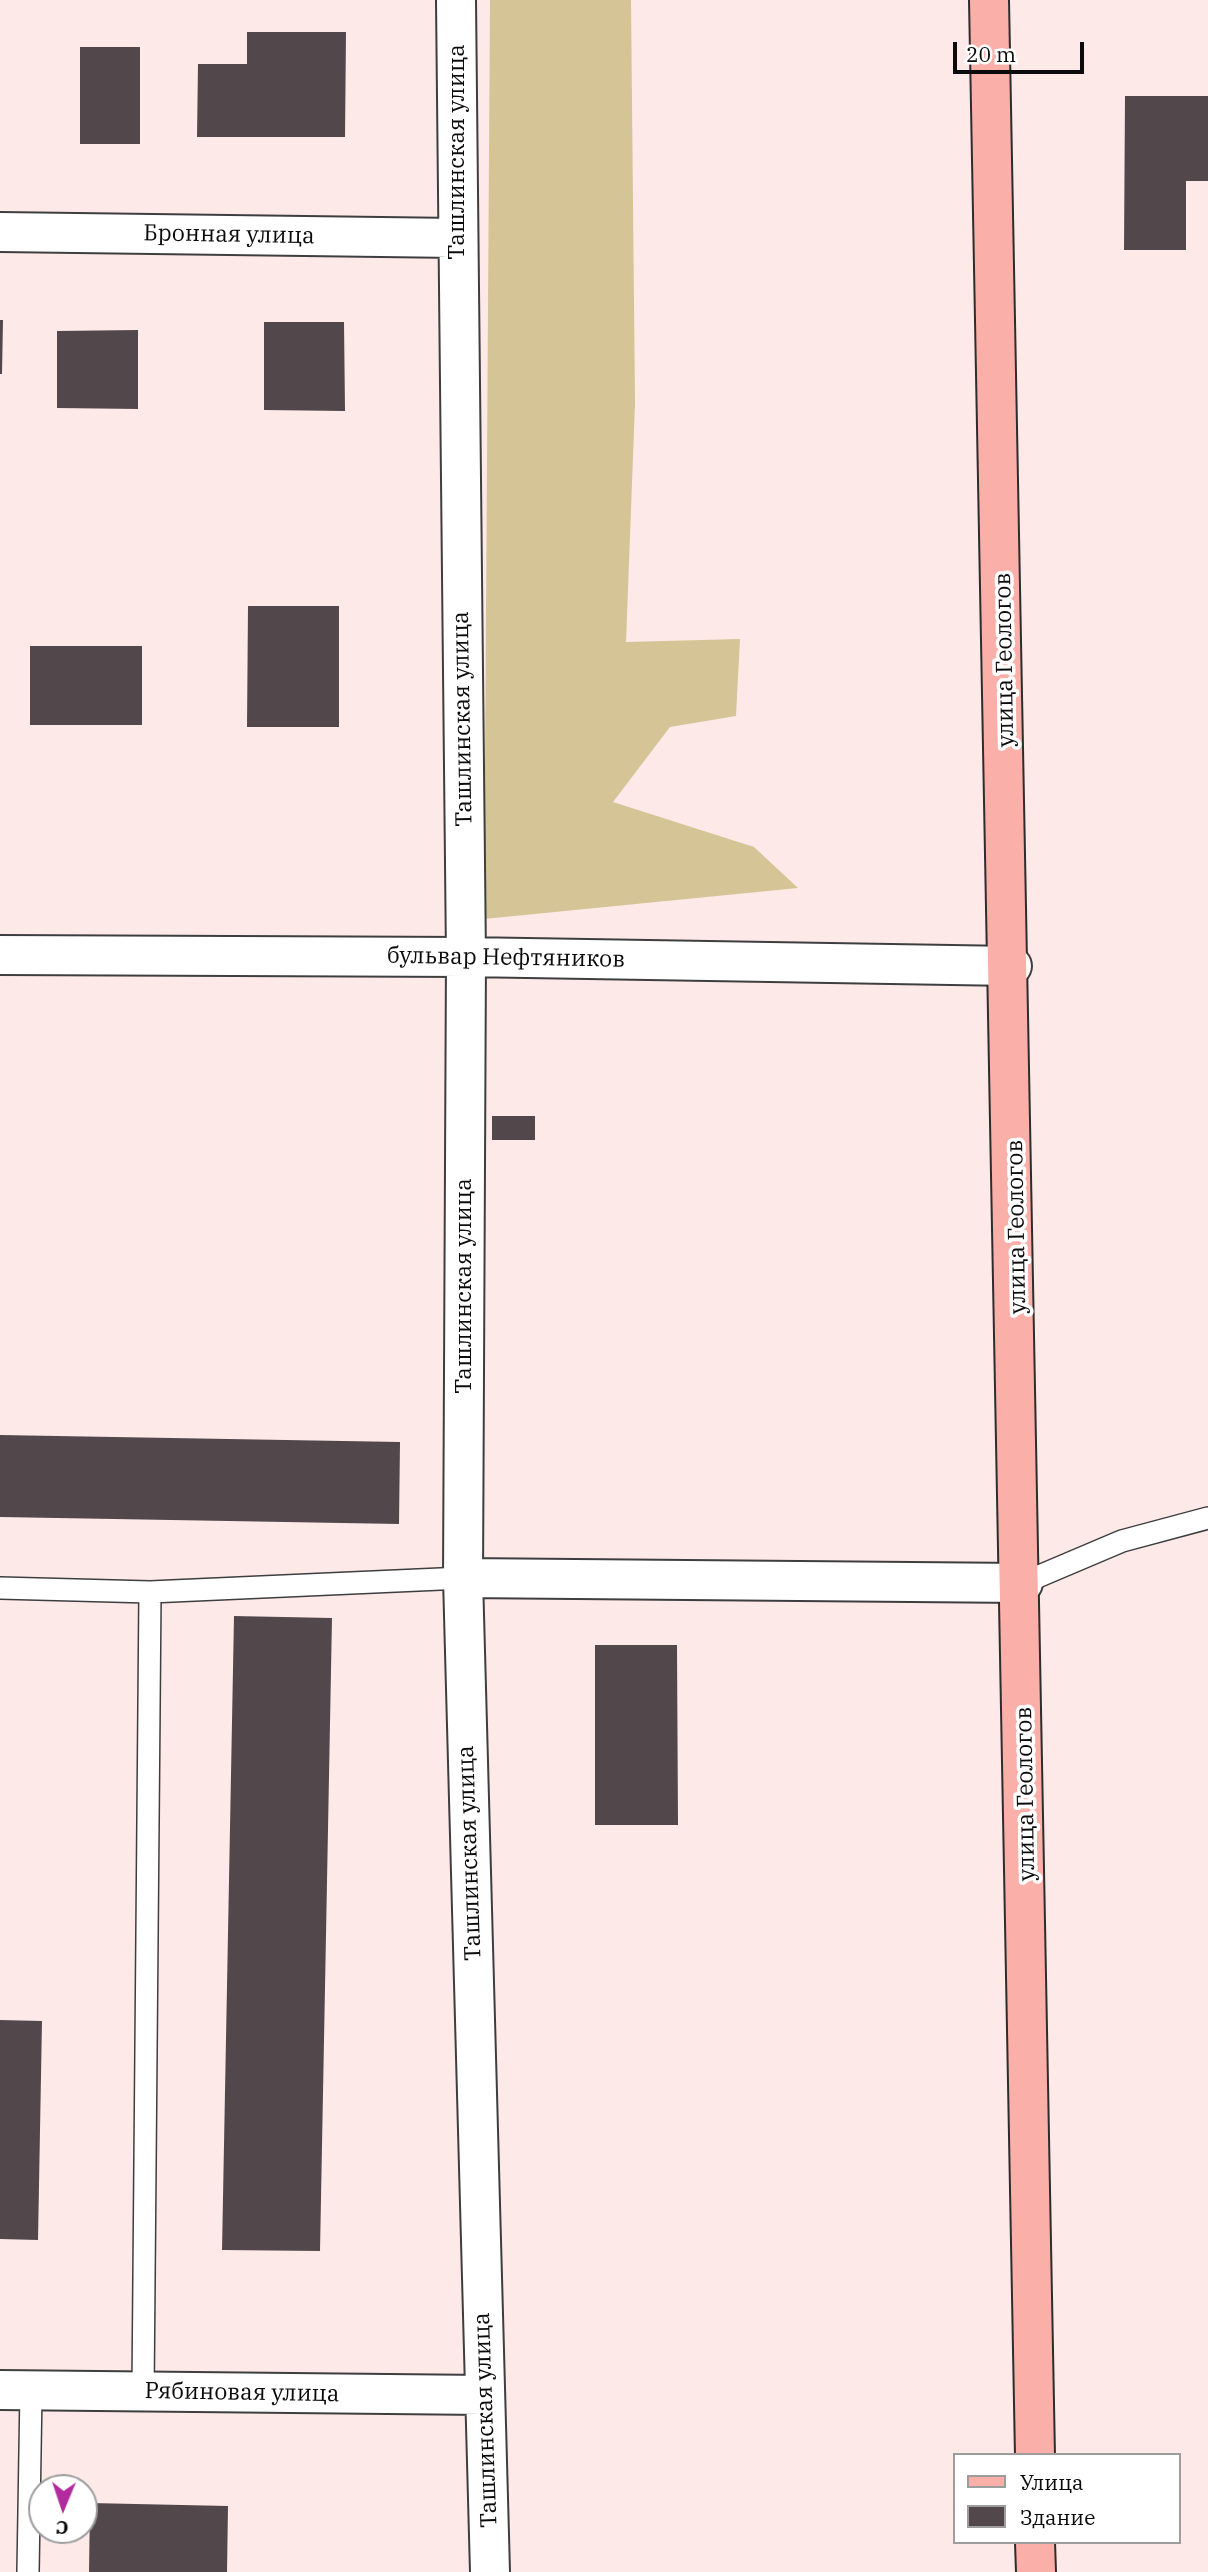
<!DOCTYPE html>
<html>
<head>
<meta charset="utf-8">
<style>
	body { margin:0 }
	#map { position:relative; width:1208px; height:2572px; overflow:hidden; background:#fee9e9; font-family:"IBM Plex Serif",serif }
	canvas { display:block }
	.legend { position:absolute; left:953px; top:2453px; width:228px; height:91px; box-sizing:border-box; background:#fff; border:2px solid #9d9d9d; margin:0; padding:9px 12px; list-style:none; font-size:21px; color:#0b0b0b }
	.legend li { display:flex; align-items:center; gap:14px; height:35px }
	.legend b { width:35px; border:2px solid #9d9d9d }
	.north { position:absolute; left:28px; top:2474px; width:70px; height:70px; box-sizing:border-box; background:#fff; border:2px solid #9d9d9d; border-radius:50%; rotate:182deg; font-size:19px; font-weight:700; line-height:28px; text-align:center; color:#0b0b0b }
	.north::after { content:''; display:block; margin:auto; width:24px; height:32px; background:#b22b9e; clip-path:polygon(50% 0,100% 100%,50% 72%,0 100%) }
	.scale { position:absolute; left:953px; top:42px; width:131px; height:32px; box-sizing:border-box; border:4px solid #0b0b0b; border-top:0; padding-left:9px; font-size:21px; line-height:24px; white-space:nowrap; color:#0b0b0b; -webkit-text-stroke:5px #fff; paint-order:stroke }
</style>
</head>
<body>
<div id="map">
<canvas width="1208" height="2572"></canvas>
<ul class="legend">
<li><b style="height:9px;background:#faafa8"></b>Улица</li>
<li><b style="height:19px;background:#52484c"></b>Здание</li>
</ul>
<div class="north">С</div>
<div class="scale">20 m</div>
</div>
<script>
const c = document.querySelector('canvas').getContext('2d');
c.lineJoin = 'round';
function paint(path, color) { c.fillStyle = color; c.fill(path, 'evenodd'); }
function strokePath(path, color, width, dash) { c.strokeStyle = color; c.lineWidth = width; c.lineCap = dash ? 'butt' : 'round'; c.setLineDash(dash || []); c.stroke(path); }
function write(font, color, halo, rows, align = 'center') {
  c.font = font + ' "IBM Plex Serif",serif'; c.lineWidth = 7; c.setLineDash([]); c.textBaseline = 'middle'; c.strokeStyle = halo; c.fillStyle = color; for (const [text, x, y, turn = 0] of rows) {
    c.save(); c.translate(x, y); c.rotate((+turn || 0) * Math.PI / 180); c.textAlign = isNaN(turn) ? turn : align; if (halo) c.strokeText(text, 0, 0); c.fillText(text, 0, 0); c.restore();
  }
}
paint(new Path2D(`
	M 490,0 L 631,0 L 635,404 L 626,642 L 740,639 L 736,716 L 670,727 L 613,802 L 754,847 L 798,888 L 484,919 Z`), '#d5c596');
paint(new Path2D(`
	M 247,32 L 346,32 L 345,137 L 197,137 L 198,64 L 247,64 Z
	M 80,47 L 140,47 L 140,144 L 80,144 Z
	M 1125,96 L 1208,96 L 1208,181 L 1186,181 L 1186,250 L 1124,250 Z
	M 0,320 L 3,320 L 2,374 L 0,374 Z
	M 264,322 L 344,322 L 345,411 L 264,410 Z
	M 138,330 L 138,409 L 57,408 L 57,331 Z
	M 248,606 L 339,606 L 339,727 L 247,727 Z
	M 30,646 L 142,646 L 142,725 L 30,725 Z
	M 492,1116 L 535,1116 L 535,1140 L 492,1140 Z
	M 0,1435 L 400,1442 L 399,1524 L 0,1517 Z
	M 234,1616 L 332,1618 L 320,2251 L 222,2250 Z
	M 595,1645 L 677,1645 L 678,1825 L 595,1825 Z
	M 0,2020 L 42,2021 L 38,2240 L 0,2239 Z
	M 90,2503 L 228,2506 L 227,2572 L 89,2572 Z`), '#52484c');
const service = new Path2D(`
	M 1023,1583 L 1122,1541 L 1208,1518
	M 0,1588 L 150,1592 L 463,1578
	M 143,2392 L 150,1592
	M 28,2572 L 31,2391`);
const minor = new Path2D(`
	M 456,0 L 466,957 L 463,1578 L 490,2572
	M 0,232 L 457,238
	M 0,955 L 466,957 L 1012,966
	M 463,1578 L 1023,1583
	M 0,2390 L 485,2395`);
const secondary = new Path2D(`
	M 989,0 C 1008,818 1027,1636 1035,2455
	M 1035,2542 L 1036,2572`);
strokePath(service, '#3e3e3e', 24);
strokePath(minor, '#3e3e3e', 42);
strokePath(secondary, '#2d2d2d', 42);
strokePath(service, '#fff', 21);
strokePath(minor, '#fff', 38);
strokePath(secondary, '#faafa8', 38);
write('23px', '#0b0b0b', '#fff', [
	["Ташлинская улица",457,152,-90],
	["Бронная улица",229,235,1],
	["улица Геологов",1005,660,-91],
	["Ташлинская улица",463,719,-91],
	["бульвар Нефтяников",506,958,1],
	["улица Геологов",1017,1227,-91],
	["Ташлинская улица",464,1286,-90],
	["улица Геологов",1026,1794,-91],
	["Ташлинская улица",470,1853,-92],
	["Рябиновая улица",242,2393,1],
	["Ташлинская улица",486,2420,-92]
]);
</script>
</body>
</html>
